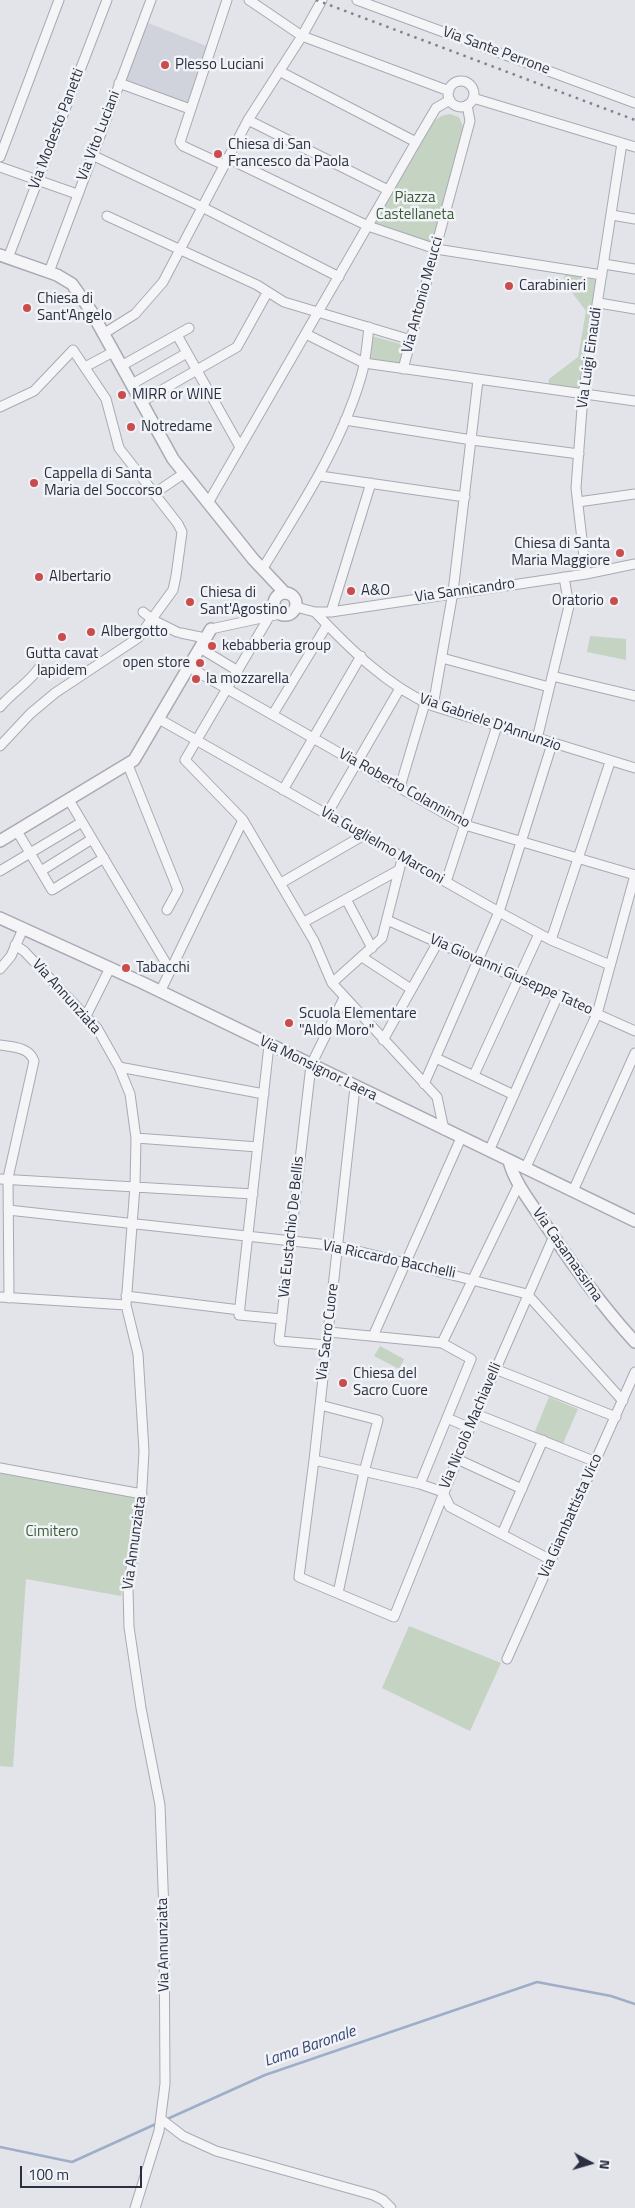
<!DOCTYPE html>
<html>
<head>
<meta charset="utf-8">
<style>
	body { margin:0 }
	#map { position:relative; width:635px; height:2208px; overflow:hidden; background:#e2e4ea; font-family:"Titillium Web",sans-serif }
	canvas { display:block }
	.north { position:absolute; left:565px; top:2138px; width:50px; height:50px; -webkit-text-stroke:4px #f1f3f7; paint-order:stroke; rotate:96deg; font-size:14px; font-weight:700; line-height:20px; text-align:center; color:#2a3041 }
	.north::after { content:''; display:block; margin:auto; width:18px; height:22px; background:#2a3041; clip-path:polygon(50% 0,100% 100%,50% 72%,0 100%) }
	.scale { position:absolute; left:20px; top:2166px; width:122px; height:22px; box-sizing:border-box; border:2px solid #2a3041; border-top:0; padding-left:6px; font-size:15px; line-height:18px; white-space:nowrap; color:#2a3041; -webkit-text-stroke:4px #f1f3f7; paint-order:stroke }
</style>
</head>
<body>
<div id="map">
<canvas width="635" height="2208"></canvas>
<div class="north">N</div>
<div class="scale">100 m</div>
</div>
<script>
const c = document.querySelector('canvas').getContext('2d');
c.lineJoin = 'round';
function paint(path, color) { c.fillStyle = color; c.fill(path, 'evenodd'); }
function strokePath(path, color, width, dash) { c.strokeStyle = color; c.lineWidth = width; c.lineCap = dash ? 'butt' : 'round'; c.setLineDash(dash || []); c.stroke(path); }
function write(font, color, halo, rows, align = 'center') {
  c.font = font + ' "Titillium Web",sans-serif'; c.lineWidth = 5; c.setLineDash([]); c.textBaseline = 'middle'; c.strokeStyle = halo; c.fillStyle = color; for (const [text, x, y, turn = 0] of rows) {
    c.save(); c.translate(x, y); c.rotate((+turn || 0) * Math.PI / 180); c.textAlign = isNaN(turn) ? turn : align; if (halo) c.strokeText(text, 0, 0); c.fillText(text, 0, 0); c.restore();
  }
}
paint(new Path2D(`
	M 143,21 L 209,47 L 190,109 L 119,83 Z`), '#d0d3dc');
paint(new Path2D(`
	M 450,114 L 459,117 L 464,129 L 433,243 L 374,225 L 425,133 C 432,123 438,115 450,114 Z
	M 565,274 L 597,280 L 578,390 L 548,386 L 549,379 L 578,357 L 586,311 L 564,282 Z
	M 372,336 L 404,345 L 400,364 L 368,358 Z
	M 590,636 L 626,639 L 626,660 L 587,652 Z
	M 380,1346 L 404,1359 L 399,1369 L 374,1356 Z
	M 549,1397 L 578,1409 L 561,1448 L 533,1436 Z
	M 0,1471 L 138,1496 L 121,1596 L 26,1579 L 13,1767 L 0,1766 Z
	M 409,1626 L 501,1663 L 470,1731 L 382,1688 Z`), '#c5d3c3');
strokePath(new Path2D(`
	M 165,2120 L 265,2075 L 537,1982 L 611,1996 L 635,2004
	M 0,2147 L 72,2162 L 158,2123`), '#9eadc8', 2.5);
const minor = new Path2D(`
	M 249,0 L 302,36 L 449,91
	M 357,0 L 635,103
	M 279,71 L 416,142
	M448 94a13 13 0 1 1 26 0a13 13 0 1 1-26 0Z
	M 119,83 L 190,109
	M 473,98 L 635,147
	M 248,120 L 388,190
	M 92,155 L 202,207 L 339,277
	M 0,157 L 59,0
	M 227,158 L 368,226 L 436,249 L 602,275
	M 224,165 L 183,146 L 180,142 L 227,0
	M 0,167 L 77,194
	M 612,215 L 635,219
	M 107,216 L 257,285 L 284,302 L 411,340
	M 8,258 L 107,0
	M 604,264 L 635,269
	M 49,272 L 151,0
	M 599,303 L 635,309
	M 103,334 L 135,314 L 163,282 L 248,120 L 302,36 L 322,0
	M 306,334 L 364,363 L 635,401
	M 177,335 L 240,447
	M 121,366 L 189,328
	M 85,367 L 113,352
	M 403,369 L 470,121 L 467,105
	M 132,384 L 187,353
	M 141,402 L 237,347 L 267,293
	M 0,407 L 34,391 L 73,350 L 106,399 L 119,448 L 178,524 L 182,532 L 176,576 L 173,590 L 138,638 L 55,693 L 30,714 L 0,746
	M 345,420 L 472,440 L 579,454
	M 320,476 L 465,497
	M 155,493 L 183,474
	M 578,502 L 635,494
	M 208,503 L 416,142 L 436,108 L 450,100
	M 263,568 C 300,507 341,446 361,377 C 366,361 367,343 369,327
	M 586,574 L 576,488 L 583,395 L 622,143
	M 296,607 L 315,612 L 331,612 L 586,574 L 635,564
	M 143,612 L 153,620 L 177,632
	M 315,612 C 349,648 387,686 433,706 L 635,768
	M 331,612 L 371,483
	M 269,617 L 185,760 L 243,820 L 314,941 L 332,983 L 437,1097 L 444,1130
	M 211,629 L 280,614
	M 181,633 L 205,638
	M 200,648 L 238,671
	M 442,658 L 549,687
	M 189,667 L 465,825 L 635,875 L 597,1014 L 525,1169
	M 552,676 L 635,696
	M 433,706 L 453,592 L 478,380
	M 0,707 C 12,692 28,684 39,668
	M 273,714 L 327,625
	M 159,719 L 499,912 L 551,940 L 610,965
	M 537,739 L 569,606 L 564,577
	M 128,765 L 178,890 L 167,910
	M 400,787 L 425,703
	M 283,790 L 361,656
	M 69,800 L 170,970
	M 327,814 L 399,690
	M 17,831 L 52,890 L 104,858
	M 0,871 L 82,822
	M 41,871 L 92,839
	M 446,882 L 497,726
	M 281,883 L 364,835
	M 346,899 L 372,948
	M 387,920 L 635,1031
	M 304,922 L 399,870
	M 551,940 L 610,762
	M 15,945 L 24,951 L 97,1028 L 119,1067 L 130,1094 L 136,1138 L 135,1186 L 126,1305 L 138,1354 L 144,1451 L 141,1505 L 128,1588 L 129,1627 L 141,1708 L 160,1805 L 164,1913 L 165,2084 L 159,2131 L 135,2208
	M 362,957 L 411,989
	M 0,969 L 11,956 L 23,929
	M 332,983 L 382,938 L 402,859
	M 160,992 L 243,820
	M 86,1016 L 110,968
	M 383,1040 L 438,942
	M 0,1045 C 13,1047 29,1047 34,1061 L 8,1178 L 9,1298
	M 269,1045 L 239,1315 L 282,1319
	M 436,1058 L 514,1095
	M 119,1067 L 264,1094
	M 474,1075 L 539,934
	M 424,1084 L 499,912 L 552,744
	M 355,1087 L 314,1460 L 299,1577 L 394,1617 L 470,1428 L 554,1236
	M 136,1138 L 258,1147
	M 489,1151 L 558,995
	M 0,1179 L 253,1194
	M 573,1191 L 635,1053
	M 8,1210 L 338,1246 L 527,1294 L 623,1401
	M 126,1296 L 240,1310
	M 0,1297 L 126,1305
	M 329,1332 L 442,1343 L 471,1359 L 420,1484
	M 374,1334 L 461,1138
	M 442,1343 L 519,1184
	M 327,1345 L 279,1341 L 311,1065 L 344,998
	M 495,1369 L 616,1417
	M 320,1405 L 378,1420 L 364,1472 L 338,1593
	M 476,1414 L 596,1462
	M 447,1418 L 470,1428
	M 457,1459 L 522,1489
	M 314,1460 L 420,1484 L 443,1492 L 450,1507 L 551,1560
	M 0,1468 L 142,1494
	M 502,1534 L 543,1440
	M 507,1659 L 635,1372
	M 161,2119 L 183,2136 L 216,2151 L 373,2195 L 383,2200 L 391,2208`);
const tertiary = new Path2D(`
	M 0,255 L 57,275 L 72,284 L 91,311 L 173,459 L 253,559 L 285,593
	M274 604a11 11 0 1 1 22 0a11 11 0 1 1-22 0Z
	M 0,841 L 134,760 L 211,629
	M 0,918 L 143,983 L 635,1221
	M 509,1161 C 515,1184 532,1204 545,1224 C 573,1265 601,1305 635,1342`);
strokePath(minor, '#a7aab4', 11);
strokePath(tertiary, '#a7aab4', 14);
strokePath(minor, '#f5f5f8', 9);
strokePath(tertiary, '#f5f5f8', 11);
strokePath(new Path2D(`
	M 316,0 L 635,120`), '#7c8193', 2.5, [2.5, 5]);
for (const [x, y, r, color] of [
	[165,65,5,"#ca4c4d"],
	[218,154,5,"#ca4c4d"],
	[509,286,5,"#ca4c4d"],
	[27,308,5,"#ca4c4d"],
	[122,395,5,"#ca4c4d"],
	[131,427,5,"#ca4c4d"],
	[34,483,5,"#ca4c4d"],
	[620,553,5,"#ca4c4d"],
	[39,577,5,"#ca4c4d"],
	[351,591,5,"#ca4c4d"],
	[614,601,5,"#ca4c4d"],
	[190,602,5,"#ca4c4d"],
	[91,632,5,"#ca4c4d"],
	[62,637,5,"#ca4c4d"],
	[212,646,5,"#ca4c4d"],
	[200,663,5,"#ca4c4d"],
	[196,679,5,"#ca4c4d"],
	[126,968,5,"#ca4c4d"],
	[289,1023,5,"#ca4c4d"],
	[343,1383,5,"#ca4c4d"]
]) { const dot = new Path2D(); dot.arc(x, y, r, 0, 2 * Math.PI); c.fillStyle = color; c.fill(dot); strokePath(dot, '#f1f3f7', 2); }
write('15px', '#2a3041', '#f1f3f7', [
	["Via Sante Perrone",496,51,20],
	["Via Modesto Panetti",57,129,-69],
	["Via Vito Luciani",99,136,-69],
	["Via Antonio Meucci",423,295,-75],
	["Via Luigi Einaudi",590,358,-82],
	["Via Sannicandro",465,591,-8],
	["Via Gabriele D'Annunzio",490,723,19],
	["Via Roberto Colanninno",404,789,29],
	["Via Guglielmo Marconi",382,846,30],
	["Via Giovanni Giuseppe Tateo",511,975,24],
	["Via Annunziata",66,997,48],
	["Via Monsignor Laera",318,1069,26],
	["Via Eustachio De Bellis",292,1227,-84],
	["Via Casamassima",567,1255,55],
	["Via Riccardo Bacchelli",389,1260,12],
	["Via Sacro Cuore",328,1332,-83],
	["Via Nicolò Machiavelli",471,1426,-67],
	["Via Giambattista Vico",571,1516,-66],
	["Via Annunziata",135,1543,-82],
	["Via Annunziata",164,1945,-91]
]);
write('15px', '#2a3041', '#f1f3f7', [
	["Plesso Luciani",175,65],
	["Chiesa di San",228,145],
	["Francesco da Paola",228,162],
	["Carabinieri",519,286],
	["Chiesa di",37,299],
	["Sant'Angelo",37,316],
	["MIRR or WINE",132,395],
	["Notredame",141,427],
	["Cappella di Santa",44,474],
	["Maria del Soccorso",44,491],
	["Chiesa di Santa",610,544,"right"],
	["Maria Maggiore",610,561,"right"],
	["Albertario",49,577],
	["A&O",361,591],
	["Chiesa di",200,593],
	["Sant'Agostino",200,610],
	["Oratorio",604,601,"right"],
	["Albergotto",101,632],
	["kebabberia group",222,646],
	["Gutta cavat",62,654,"center"],
	["lapidem",62,671,"center"],
	["open store",190,663,"right"],
	["la mozzarella",206,679],
	["Tabacchi",136,968],
	["Scuola Elementare",299,1014],
	["\"Aldo Moro\"",299,1031],
	["Chiesa del",353,1374],
	["Sacro Cuore",353,1391]
], 'left');
write('15px', '#3a5c38', '#f1f3f7', [
	["Piazza",415,198],
	["Castellaneta",415,215],
	["Cimitero",52,1532]
]);
write('italic 16px', '#364974', '#f1f3f7', [
	["Lama Baronale",310,2047,-19]
]);
</script>
</body>
</html>
